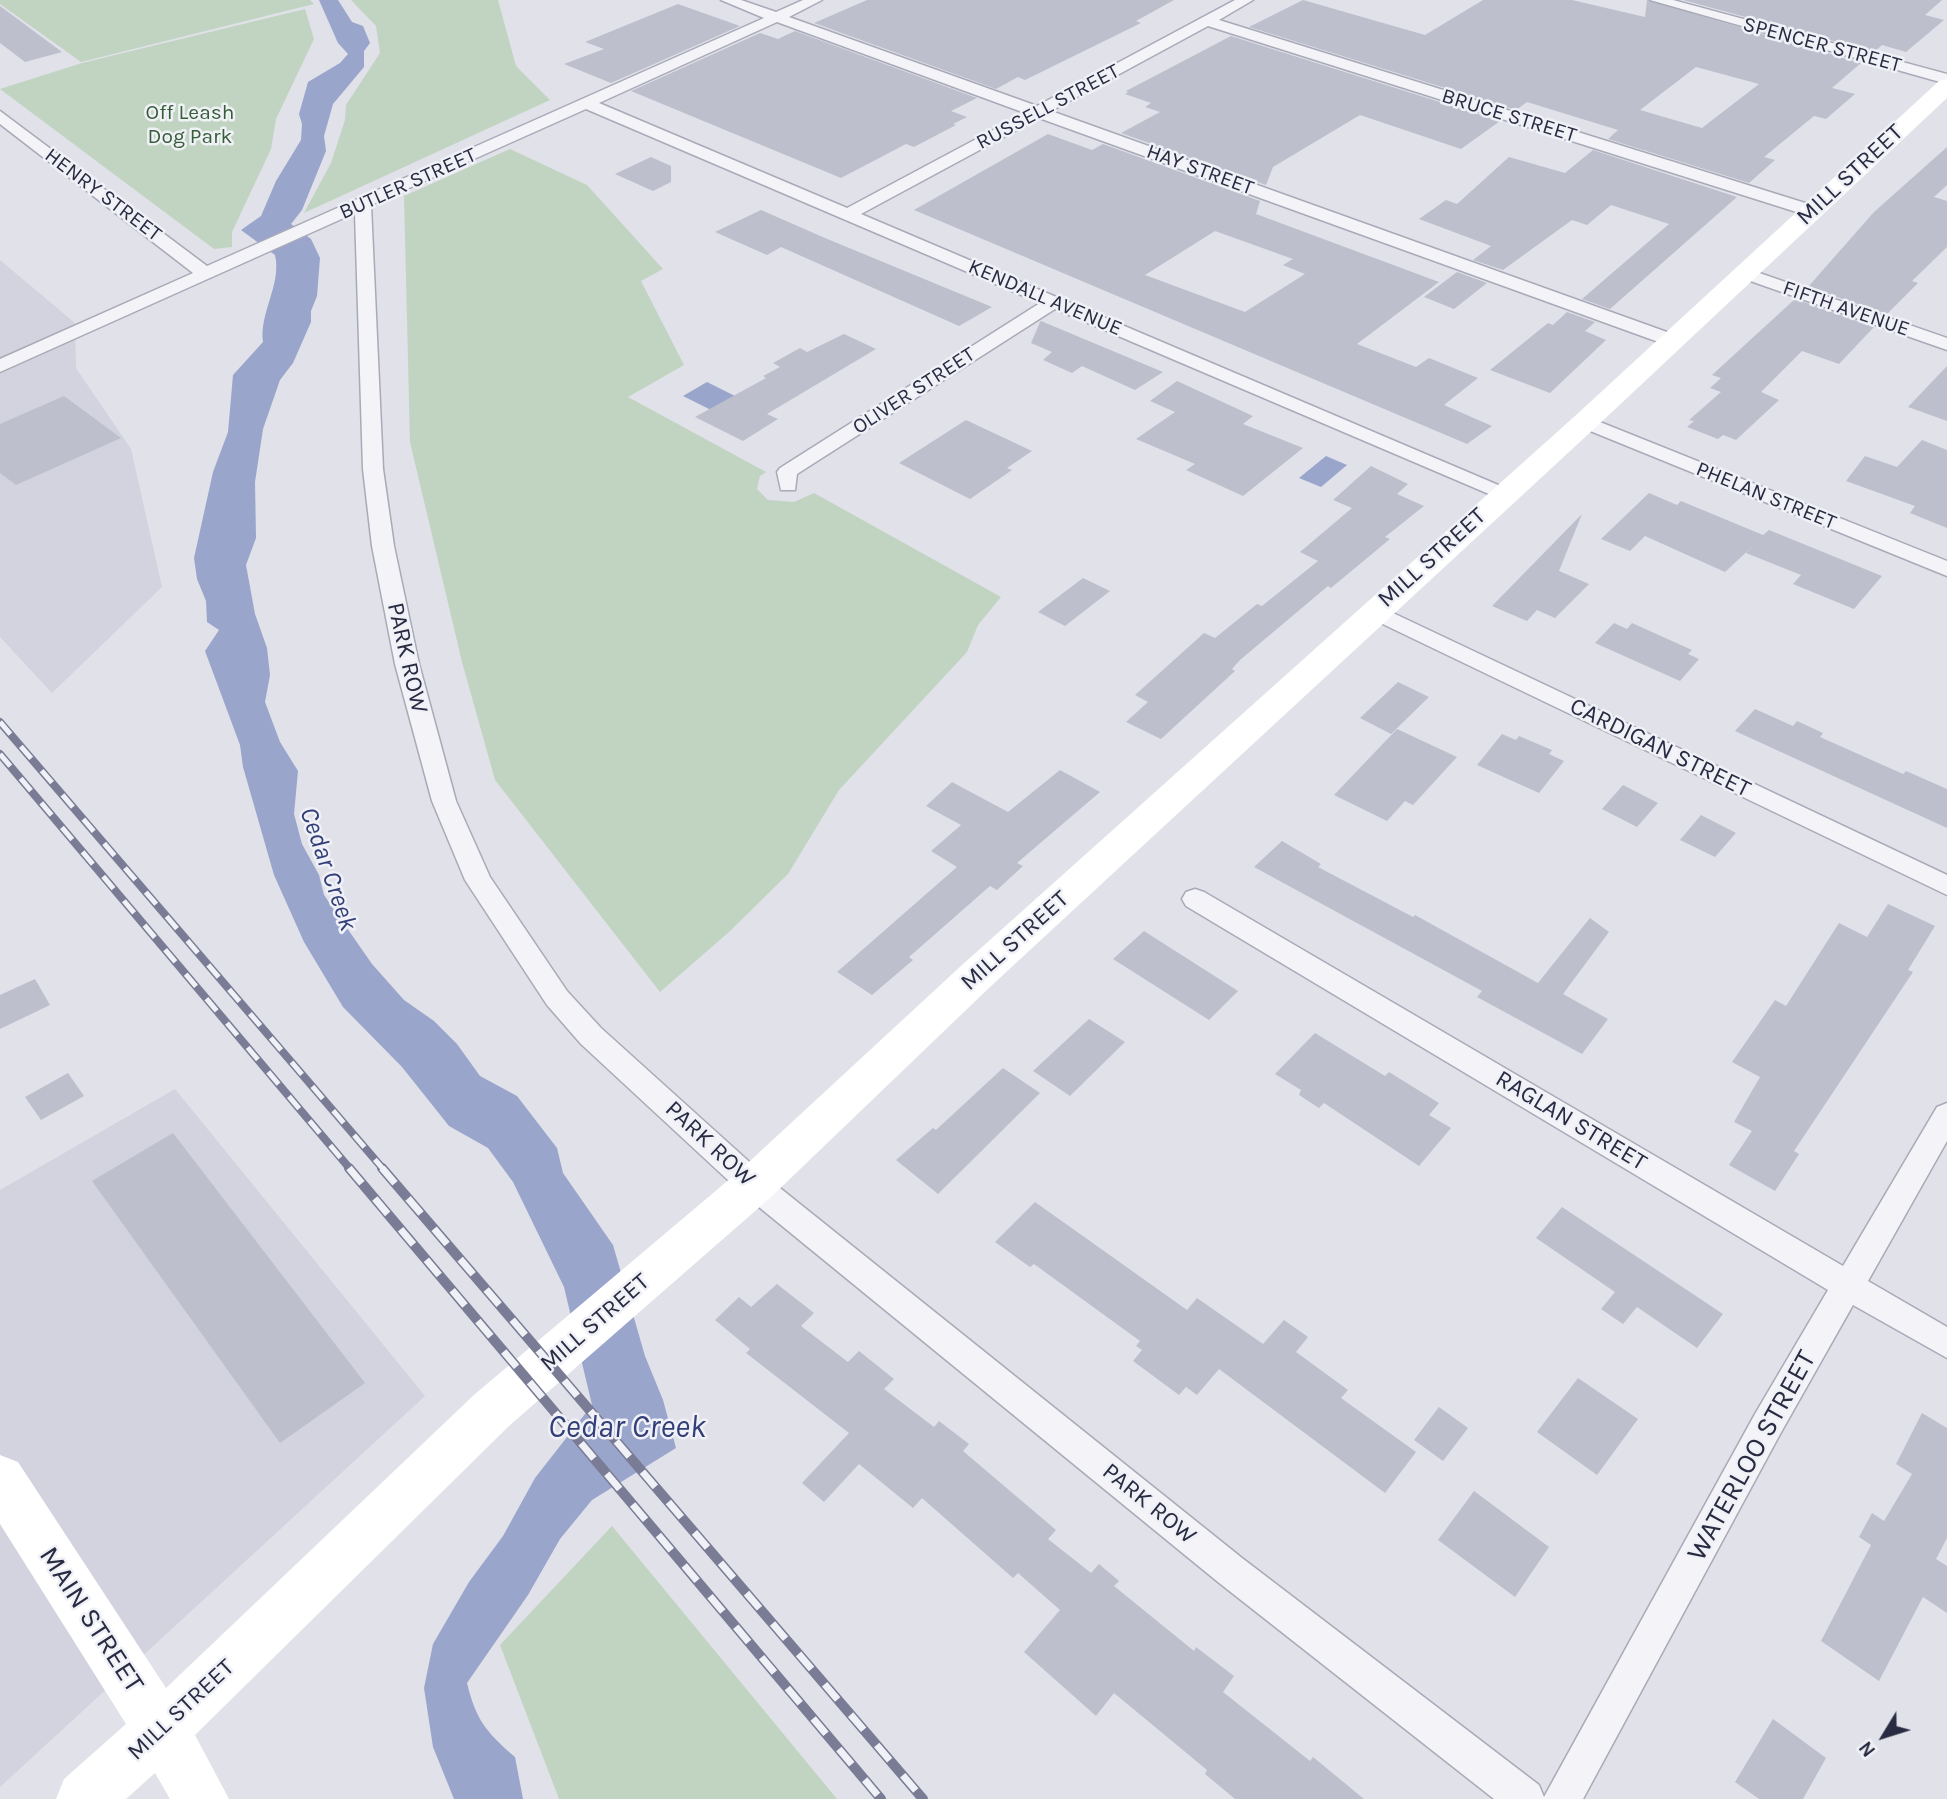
<!DOCTYPE html>
<html>
<head>
<meta charset="utf-8">
<style>
	body { margin:0 }
	#map { position:relative; width:1947px; height:1799px; overflow:hidden; background:#e0e1e9; font-family:Karla,sans-serif }
	canvas { display:block }
	.north { position:absolute; left:1849px; top:1701px; width:70px; height:70px; -webkit-text-stroke:5px #f0f1f7; paint-order:stroke; rotate:232deg; font-size:19px; font-weight:700; line-height:28px; text-align:center; color:#282b41 }
	.north::after { content:''; display:block; margin:auto; width:24px; height:32px; background:#282b41; clip-path:polygon(50% 0,100% 100%,50% 72%,0 100%) }
</style>
</head>
<body>
<div id="map">
<canvas width="1947" height="1799"></canvas>
<div class="north">N</div>
</div>
<script>
const c = document.querySelector('canvas').getContext('2d');
c.lineJoin = 'round';
function paint(path, color) { c.fillStyle = color; c.fill(path, 'evenodd'); }
function strokePath(path, color, width, dash) { c.strokeStyle = color; c.lineWidth = width; c.lineCap = dash ? 'butt' : 'round'; c.setLineDash(dash || []); c.stroke(path); }
function write(font, color, halo, rows, align = 'center') {
  c.font = font + ' Karla,sans-serif'; c.lineWidth = 5; c.setLineDash([]); c.textBaseline = 'middle'; c.strokeStyle = halo; c.fillStyle = color; for (const [text, x, y, turn = 0] of rows) {
    c.save(); c.translate(x, y); c.rotate((+turn || 0) * Math.PI / 180); c.textAlign = isNaN(turn) ? turn : align; if (halo) c.strokeText(text, 0, 0); c.fillText(text, 0, 0); c.restore();
  }
}
paint(new Path2D(`
	M 0,260 L 75,323 L 76,368 L 131,449 L 162,587 L 52,693 L 0,637 Z
	M 175,1089 L 425,1396 L 0,1787 L 0,1190 Z`), '#d2d3de');
paint(new Path2D(`
	M 0,0 L 310,0 L 314,4 L 81,62 L 0,4 Z
	M 351,0 L 498,0 L 516,66 L 550,100 L 304,213 L 331,163 L 345,120 L 346,105 L 380,53 L 376,26 Z
	M 305,9 L 314,39 L 276,119 L 271,149 L 232,232 L 232,247 L 214,249 L 0,89 L 82,63 Z
	M 510,149 L 587,185 L 663,269 L 641,281 L 684,365 L 628,397 L 766,472 L 760,476 L 757,489 L 768,500 L 794,502 L 814,493 L 1001,597 L 978,625 L 967,652 L 839,790 L 788,874 L 729,932 L 660,992 L 495,780 L 462,662 L 410,442 L 404,196 Z
	M 612,1526 L 837,1799 L 559,1799 L 500,1645 Z`), '#c1d4c1');
paint(new Path2D(`
	M 319,0 L 338,0 L 352,22 L 363,26 L 370,43 L 364,51 L 364,67 L 333,104 L 324,136 L 326,151 L 302,210 L 291,224 L 311,239 L 320,258 L 317,296 L 311,311 L 311,322 L 293,363 L 280,380 L 263,429 L 255,482 L 256,538 L 246,565 L 255,614 L 267,648 L 270,675 L 265,702 L 280,742 L 298,771 L 294,814 L 302,844 L 319,875 L 324,895 L 372,964 L 404,1000 L 434,1021 L 457,1044 L 480,1076 L 517,1096 L 557,1148 L 563,1173 L 613,1245 L 645,1356 L 663,1400 L 676,1448 L 592,1500 L 560,1539 L 528,1595 L 467,1683 C 476,1720 486,1732 515,1757 L 523,1799 L 454,1799 L 433,1747 L 424,1688 L 433,1644 L 469,1582 L 503,1536 L 535,1478 L 592,1405 L 564,1287 L 513,1182 L 488,1148 L 449,1126 L 402,1067 L 343,1007 L 304,942 L 274,875 L 243,767 L 240,745 L 205,651 L 219,630 L 207,622 L 206,601 L 197,579 L 194,558 L 213,472 L 228,432 L 233,375 L 263,342 C 259,313 282,284 275,255 L 241,230 L 261,216 L 276,181 L 301,140 L 302,124 L 299,114 L 308,82 L 340,63 L 348,54 L 338,43 Z
	M 707,382 L 747,402 L 723,416 L 683,396 Z
	M 1326,456 L 1347,465 L 1321,487 L 1299,478 Z`), '#9aa5cb');
paint(new Path2D(`
	M 867,0 L 1174,0 L 1136,21 L 1141,23 L 1025,80 L 1018,77 L 996,89 L 814,23 Z
	M 1303,0 L 1425,35 L 1483,0 L 1572,0 L 1645,17 L 1647,0 L 1861,63 L 1832,88 L 1855,94 L 1826,119 L 1814,116 L 1764,157 L 1775,160 L 1749,183 L 1608,139 L 1618,130 L 1527,102 L 1516,110 L 1249,27 ZM 1696,67 L 1759,84 L 1702,128 L 1640,110 Z
	M 1683,0 L 1942,0 L 1925,15 L 1944,20 L 1906,52 L 1882,45 L 1874,52 Z
	M 678,4 L 740,26 L 611,83 L 564,64 L 604,49 L 585,42 Z
	M 0,6 L 62,52 L 25,62 L 0,43 Z
	M 795,31 L 977,98 L 951,111 L 967,117 L 953,124 L 956,125 L 914,147 L 906,144 L 841,178 L 631,91 L 760,33 L 778,39 Z
	M 1231,36 L 1500,121 L 1461,149 L 1360,115 L 1273,167 L 1266,185 L 1121,133 L 1160,112 L 1145,107 L 1151,103 L 1125,94 L 1128,92 L 1126,91 Z
	M 1048,134 L 1092,150 L 1103,144 L 1260,201 L 1256,214 L 1439,282 L 1357,344 L 1416,367 L 1429,358 L 1478,378 L 1444,405 L 1492,426 L 1467,444 L 914,210 ZM 1215,231 L 1293,259 L 1283,265 L 1305,274 L 1245,312 L 1145,275 Z
	M 1947,147 L 1947,185 L 1934,197 L 1947,201 L 1947,247 L 1912,281 L 1918,283 L 1887,314 L 1808,287 L 1874,212 Z
	M 1593,150 L 1737,197 L 1610,309 L 1582,299 L 1669,224 L 1611,205 L 1587,225 L 1572,220 L 1503,270 L 1473,260 L 1491,246 L 1419,219 L 1446,200 L 1457,204 L 1509,157 L 1565,173 Z
	M 651,157 L 671,166 L 671,182 L 653,191 L 615,174 Z
	M 761,210 L 825,238 L 992,307 L 959,326 L 781,247 L 767,255 L 715,232 Z
	M 1457,272 L 1487,283 L 1454,309 L 1424,297 Z
	M 1795,299 L 1874,327 L 1839,364 L 1802,351 L 1761,392 L 1779,400 L 1736,440 L 1723,435 L 1718,439 L 1687,427 L 1694,421 L 1689,420 L 1721,392 L 1710,388 L 1721,378 L 1712,375 Z
	M 1567,312 L 1595,322 L 1585,331 L 1606,340 L 1550,393 L 1490,370 L 1548,323 L 1553,325 Z
	M 1040,322 L 1041,321 L 1163,372 L 1135,390 L 1082,366 L 1072,373 L 1043,360 L 1052,352 L 1031,343 Z
	M 844,334 L 876,349 L 767,414 L 778,419 L 743,441 L 695,417 L 766,378 L 763,376 L 780,367 L 773,363 L 800,348 L 807,352 Z
	M 1947,366 L 1947,421 L 1908,407 Z
	M 1177,381 L 1253,416 L 1243,424 L 1303,448 L 1243,496 L 1186,470 L 1195,464 L 1136,439 L 1175,412 L 1150,401 Z
	M 64,396 L 121,438 L 16,485 L 0,473 L 0,424 Z
	M 966,420 L 1032,451 L 1007,468 L 1012,470 L 970,499 L 899,463 Z
	M 1922,440 L 1947,450 L 1947,528 L 1910,513 L 1915,506 L 1846,481 L 1865,456 L 1897,467 Z
	M 1371,466 L 1408,484 L 1397,494 L 1424,506 L 1385,537 L 1390,539 L 1331,588 L 1328,586 L 1240,660 L 1232,669 L 1235,671 L 1161,739 L 1126,722 L 1148,702 L 1135,695 L 1204,633 L 1215,638 L 1257,604 L 1262,606 L 1318,561 L 1300,552 L 1352,508 L 1333,500 Z
	M 1649,493 L 1677,505 L 1681,501 L 1763,535 L 1769,530 L 1882,576 L 1854,609 L 1793,584 L 1801,575 L 1746,553 L 1754,545 L 1725,572 L 1645,536 L 1630,551 L 1601,539 Z
	M 1582,514 L 1559,571 L 1589,584 L 1555,618 L 1537,610 L 1527,621 L 1492,606 Z
	M 1083,578 L 1110,591 L 1065,626 L 1038,612 Z
	M 1614,623 L 1627,629 L 1632,623 L 1692,650 L 1688,654 L 1699,659 L 1680,681 L 1595,643 Z
	M 1398,682 L 1429,697 L 1391,734 L 1360,718 Z
	M 1755,709 L 1793,726 L 1797,721 L 1823,733 L 1820,737 L 1903,774 L 1906,771 L 1947,789 L 1947,828 L 1735,731 Z
	M 1397,729 L 1457,757 L 1413,805 L 1405,801 L 1387,821 L 1334,795 Z
	M 1502,734 L 1516,740 L 1519,736 L 1552,750 L 1549,754 L 1564,761 L 1539,793 L 1477,765 Z
	M 1060,770 L 1100,792 L 1017,863 L 1023,866 L 997,890 L 990,886 L 909,957 L 913,960 L 872,995 L 837,972 L 957,867 L 931,851 L 961,825 L 926,806 L 952,782 L 1008,812 Z
	M 1623,785 L 1658,803 L 1637,827 L 1602,809 Z
	M 1701,815 L 1736,833 L 1715,857 L 1680,840 Z
	M 1282,841 L 1321,864 L 1318,867 L 1413,917 L 1415,915 L 1538,983 L 1590,918 L 1609,932 L 1563,994 L 1608,1019 L 1582,1054 L 1477,997 L 1482,991 L 1254,867 Z
	M 1888,904 L 1935,926 L 1908,970 L 1913,972 L 1794,1151 L 1799,1154 L 1775,1191 L 1729,1165 L 1752,1131 L 1734,1122 L 1760,1077 L 1732,1062 L 1775,1000 L 1786,1006 L 1839,923 L 1867,937 Z
	M 1144,931 L 1238,991 L 1209,1020 L 1113,959 Z
	M 35,979 L 50,1005 L 0,1029 L 0,995 Z
	M 1089,1019 L 1125,1042 L 1070,1096 L 1033,1071 Z
	M 1315,1033 L 1385,1076 L 1389,1072 L 1439,1103 L 1429,1115 L 1451,1128 L 1419,1166 L 1324,1103 L 1319,1108 L 1299,1095 L 1301,1090 L 1275,1074 Z
	M 1003,1068 L 1040,1093 L 938,1194 L 896,1160 L 933,1128 L 936,1130 Z
	M 68,1073 L 84,1096 L 41,1120 L 25,1097 Z
	M 173,1133 L 365,1383 L 280,1443 L 92,1181 Z
	M 1035,1202 L 1187,1310 L 1197,1298 L 1263,1344 L 1284,1320 L 1308,1337 L 1296,1352 L 1348,1390 L 1341,1398 L 1416,1452 L 1385,1493 L 1219,1369 L 1197,1395 L 1186,1387 L 1179,1395 L 1133,1361 L 1142,1350 L 1136,1346 L 1140,1341 L 1034,1264 L 1030,1267 L 995,1242 Z
	M 1562,1207 L 1723,1314 L 1697,1348 L 1637,1307 L 1623,1324 L 1601,1309 L 1615,1292 L 1536,1238 Z
	M 777,1284 L 814,1313 L 801,1326 L 848,1362 L 859,1351 L 894,1379 L 884,1389 L 934,1427 L 939,1421 L 969,1444 L 963,1451 L 1056,1530 L 1048,1539 L 1091,1573 L 1099,1564 L 1119,1581 L 1114,1586 L 1194,1651 L 1196,1647 L 1234,1676 L 1223,1692 L 1310,1761 L 1313,1757 L 1364,1799 L 1235,1799 L 1205,1774 L 1207,1770 L 1114,1693 L 1096,1716 L 1024,1652 L 1060,1610 L 1018,1573 L 1013,1578 L 922,1498 L 913,1508 L 859,1464 L 824,1502 L 802,1483 L 849,1433 L 746,1353 L 750,1349 L 715,1320 L 739,1297 L 751,1307 Z
	M 1578,1378 L 1638,1419 L 1597,1475 L 1537,1432 Z
	M 1439,1407 L 1468,1428 L 1443,1461 L 1414,1440 Z
	M 1922,1413 L 1947,1428 L 1947,1538 L 1936,1559 L 1947,1566 L 1947,1613 L 1923,1597 L 1879,1681 L 1821,1641 L 1871,1545 L 1859,1537 L 1872,1513 L 1884,1521 L 1912,1474 L 1896,1464 Z
	M 1474,1491 L 1549,1547 L 1515,1597 L 1438,1540 Z
	M 1773,1719 L 1826,1758 L 1803,1799 L 1759,1799 L 1735,1782 Z`), '#bdbfcc');
const street = new Path2D(`
	M 721,0 L 741,0 L 776,12 L 803,0 L 822,0 L 789,17 L 1037,106 L 1235,0 L 1253,0 L 1219,20 L 1818,207 L 1820,211 L 1812,216 L 1806,215 L 1208,26 L 1051,111 L 1678,336 L 1680,340 L 1678,344 L 1664,344 L 1039,118 L 861,214 L 1510,490 L 1513,494 L 1510,498 L 1503,500 L 1055,309 L 797,474 L 795,490 L 781,490 L 777,472 L 780,468 L 1040,303 L 586,109 L 371,205 L 383,469 L 394,546 L 419,664 L 456,801 L 490,877 L 567,991 L 601,1028 L 765,1176 L 1242,1558 L 1539,1785 L 1544,1797 L 1755,1414 L 1828,1290 L 1186,906 L 1182,899 L 1186,892 L 1195,889 L 1204,892 L 1843,1266 L 1937,1107 L 1947,1103 L 1947,1141 L 1868,1281 L 1947,1327 L 1947,1358 L 1853,1305 L 1779,1436 L 1583,1799 L 1494,1799 L 1218,1582 L 743,1194 L 581,1044 L 547,1005 L 465,880 L 432,801 L 395,664 L 372,546 L 363,469 L 355,213 L 0,372 L 0,359 L 193,273 L 0,124 L 0,111 L 207,266 L 764,18 ZM 777,22 L 1025,113 L 847,208 L 599,103 Z
	M 1650,0 L 1673,0 L 1947,74 L 1947,84 Z
	M 1745,268 L 1947,338 L 1947,350 L 1739,277 L 1736,273 L 1739,269 Z
	M 1585,416 L 1947,561 L 1947,576 L 1578,426 L 1575,422 Z
	M 1374,604 L 1947,875 L 1947,895 L 1366,616 L 1363,611 Z`);
strokePath(street, '#a9aab7', 3);
paint(street, '#f3f3f8');
paint(new Path2D(`
	M 1947,79 L 1947,98 L 1595,428 L 990,987 L 770,1198 L 509,1426 L 195,1735 L 229,1799 L 170,1799 L 155,1773 L 126,1799 L 56,1799 L 64,1779 L 126,1724 L 0,1524 L 0,1455 L 18,1462 L 166,1688 L 475,1394 L 738,1172 L 962,965 L 1575,416 L 1939,81 Z`), '#fff');
const railFar1 = new Path2D(`
	M 0,722 L 384,1170
	M 0,754 L 351,1170`);
const rail = new Path2D(`
	M 349,1168 L 881,1799
	M 382,1168 L 923,1799`);
strokePath(railFar1, '#797c94', 8);
strokePath(rail, '#797c94', 10);
strokePath(railFar1, '#f0f1f7', 5, [16]);
strokePath(rail, '#f0f1f7', 7, [20]);
write('21px', '#282b41', '#f0f1f7', [
	["SPENCER STREET",1822,45,15],
	["RUSSELL STREET",1048,107,-28],
	["BRUCE STREET",1509,116,17],
	["HAY STREET",1200,170,20],
	["BUTLER STREET",408,184,-24],
	["HENRY STREET",103,195,37],
	["KENDALL AVENUE",1045,298,23],
	["FIFTH AVENUE",1846,309,19],
	["OLIVER STREET",914,391,-33],
	["PHELAN STREET",1766,496,22]
]);
write('21px', '#355e38', '#f0f1f7', [
	["Off Leash",190,113],
	["Dog Park",190,137]
]);
write('24px', '#282b41', '#f0f1f7', [
	["MILL STREET",1850,175,-43],
	["MILL STREET",1432,558,-42],
	["PARK ROW",407,658,77],
	["CARDIGAN STREET",1660,748,26],
	["MILL STREET",1015,941,-42],
	["RAGLAN STREET",1571,1121,31],
	["PARK ROW",710,1144,43],
	["MILL STREET",595,1323,-41],
	["PARK ROW",1149,1504,39],
	["MILL STREET",181,1710,-43]
]);
write('italic 26px', '#313e77', '#f0f1f7', [
	["Cedar Creek",328,869,71]
]);
write('28px', '#282b41', '#f0f1f7', [
	["WATERLOO STREET",1752,1456,-61],
	["MAIN STREET",91,1620,57]
]);
write('italic 32px', '#313e77', '#f0f1f7', [
	["Cedar Creek",627,1428]
]);
</script>
</body>
</html>
